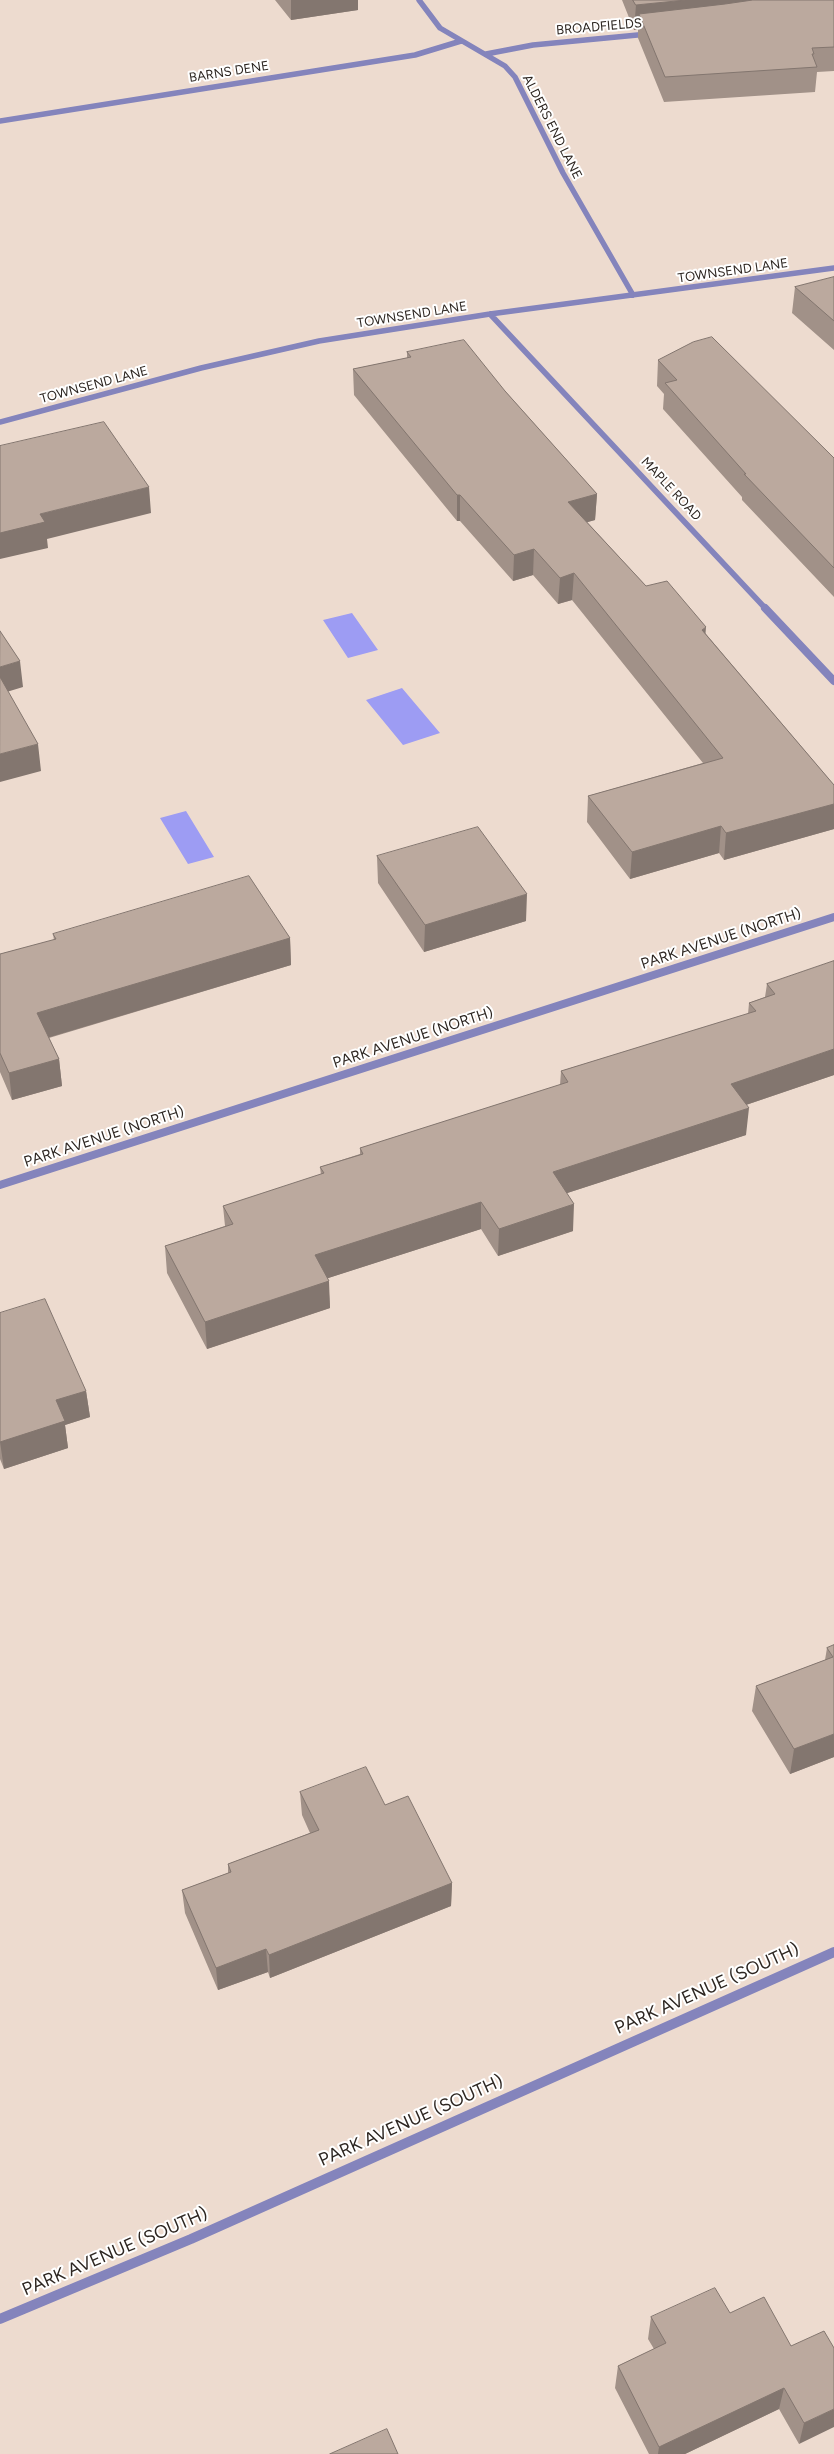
<!DOCTYPE html>
<html>
<head>
<meta charset="utf-8">
<style>
	body { margin:0 }
	canvas { display:block; background:#eddbcf }
</style>
</head>
<body>
<canvas width="834" height="2454"></canvas>
<script>
const c = document.querySelector('canvas').getContext('2d');
c.lineJoin = 'round';
function paint(path, color) { c.fillStyle = color; c.fill(path, 'evenodd'); }
function strokePath(path, color, width, dash) { c.strokeStyle = color; c.lineWidth = width; c.lineCap = dash ? 'butt' : 'round'; c.setLineDash(dash || []); c.stroke(path); }
function write(font, color, halo, rows, align = 'center') {
  c.font = font + ' Figtree,sans-serif'; c.lineWidth = 4; c.setLineDash([]); c.textBaseline = 'middle'; c.strokeStyle = halo; c.fillStyle = color; for (const [text, x, y, turn = 0] of rows) {
    c.save(); c.translate(x, y); c.rotate((+turn || 0) * Math.PI / 180); c.textAlign = isNaN(turn) ? turn : align; if (halo) c.strokeText(text, 0, 0); c.fillText(text, 0, 0); c.restore();
  }
}
paint(new Path2D(`
	M 352,613 L 378,650 L 348,658 L 323,620 Z
	M 402,688 L 440,733 L 403,745 L 366,700 Z
	M 186,811 L 214,857 L 188,864 L 160,818 Z`), '#9d9cf3');
strokePath(new Path2D(`
	M 419,0 L 440,28 L 505,66 L 515,77 L 563,173 L 633,295
	M 486,54 L 533,45 L 648,34
	M 0,121 L 415,55 L 461,41
	M 490,314 L 766,609
	M 0,422 L 201,368 L 319,341 L 490,314 L 834,268`), '#8484bc', 5.5);
strokePath(new Path2D(`
	M 765,608 L 834,681
	M 0,1185 L 834,917`), '#8484bc', 8);
strokePath(new Path2D(`
	M 0,2319 L 191,2239 L 834,1952`), '#8484bc', 10);
paint(new Path2D(`
	M 275,0 L 358,0 L 358,10 L 291,20 Z
	M 622,0 L 834,0 L 834,71 L 817,72 L 815,92 L 664,102 L 638,38 L 638,29 L 634,30 Z
	M 834,277 L 834,350 L 792,313 L 795,287 Z
	M 407,352 L 505,391 L 597,494 L 595,520 L 587,522 L 646,586 L 706,634 L 834,785 L 834,829 L 724,860 L 719,853 L 630,879 L 587,822 L 588,796 L 703,763 L 572,600 L 558,604 L 533,575 L 513,581 L 460,521 L 457,521 L 354,395 L 353,369 L 407,358 Z
	M 658,360 L 834,458 L 834,597 L 742,500 L 742,497 L 663,409 L 664,394 L 657,386 Z
	M 377,856 L 526,921 L 424,952 L 378,883 Z
	M 53,934 L 290,938 L 291,965 L 49,1038 L 59,1059 L 62,1086 L 12,1100 L 0,1072 L 0,954 L 54,940 Z
	M 834,961 L 834,1075 L 746,1105 L 746,1135 L 567,1193 L 573,1231 L 498,1256 L 481,1229 L 328,1278 L 330,1308 L 207,1349 L 167,1273 L 165,1246 L 225,1226 L 223,1206 L 321,1175 L 320,1167 L 360,1154 L 360,1148 L 560,1085 L 561,1071 L 748,1014 L 749,1003 L 765,997 L 767,984 Z
	M 0,1313 L 86,1391 L 90,1417 L 65,1425 L 68,1448 L 4,1469 L 0,1459 Z
	M 834,1645 L 834,1757 L 790,1774 L 752,1711 L 756,1686 L 825,1660 L 827,1648 Z
	M 300,1792 L 385,1805 L 452,1883 L 451,1906 L 270,1978 L 268,1972 L 218,1990 L 185,1913 L 182,1890 L 228,1873 L 228,1864 L 310,1833 L 302,1815 Z
	M 730,2313 L 791,2346 L 834,2348 L 799,2444 L 779,2409 L 685,2454 L 649,2454 L 615,2388 L 618,2366 L 654,2349 L 648,2339 L 651,2317 Z`), '#a19188');
paint(new Path2D(`
	M 291,0 L 358,0 L 358,10 L 291,20 Z
	M 686,0 L 834,0 L 639,14 L 638,29 L 634,30 L 636,5 Z
	M 149,487 L 151,513 L 47,539 L 48,548 L 0,559 L 0,533 L 40,514 Z
	M 597,494 L 595,520 L 567,528 L 568,502 Z
	M 457,495 L 460,495 L 460,521 L 457,521 Z
	M 534,549 L 533,575 L 513,581 L 514,555 Z
	M 574,573 L 572,600 L 558,604 L 560,578 Z
	M 706,627 L 704,653 L 702,630 Z
	M 20,661 L 23,687 L 0,694 L 0,667 Z
	M 38,744 L 41,771 L 0,782 L 0,754 Z
	M 834,804 L 834,829 L 724,860 L 726,833 Z
	M 721,826 L 719,853 L 630,879 L 632,852 Z
	M 527,894 L 526,921 L 424,952 L 425,925 Z
	M 290,938 L 291,965 L 40,1040 L 37,1013 Z
	M 834,1049 L 834,1075 L 728,1111 L 731,1084 Z
	M 59,1059 L 62,1086 L 12,1100 L 9,1073 Z
	M 749,1108 L 746,1135 L 552,1198 L 553,1172 Z
	M 481,1202 L 481,1229 L 316,1282 L 315,1255 Z
	M 574,1204 L 573,1231 L 498,1256 L 499,1229 Z
	M 329,1281 L 330,1308 L 207,1349 L 205,1322 Z
	M 86,1391 L 90,1417 L 65,1425 L 68,1448 L 4,1469 L 0,1442 L 56,1400 Z
	M 834,1734 L 834,1757 L 790,1774 L 794,1749 Z
	M 452,1883 L 451,1906 L 270,1978 L 269,1955 Z
	M 266,1949 L 268,1972 L 218,1990 L 216,1968 Z
	M 784,2388 L 779,2409 L 685,2454 L 658,2454 L 659,2447 Z
	M 834,2409 L 834,2427 L 799,2444 L 804,2423 Z`), '#83766f');
const building = new Path2D(`
	M 633,0 L 686,0 L 636,5 Z
	M 753,0 L 834,0 L 834,47 L 812,48 L 814,54 L 812,54 L 817,67 L 665,77 L 639,14 L 725,4 Z
	M 834,277 L 834,321 L 795,287 Z
	M 712,337 L 834,458 L 834,568 L 744,474 L 746,474 L 665,383 L 677,380 L 658,360 L 693,342 Z
	M 464,340 L 505,391 L 597,494 L 568,502 L 646,586 L 667,581 L 706,627 L 702,630 L 834,785 L 834,804 L 726,833 L 721,826 L 632,852 L 588,796 L 723,758 L 574,573 L 560,578 L 534,549 L 514,555 L 460,495 L 457,495 L 353,369 L 411,357 L 407,352 Z
	M 104,422 L 149,487 L 40,514 L 45,522 L 0,533 L 0,446 Z
	M 0,631 L 20,661 L 0,667 Z
	M 0,677 L 38,744 L 0,754 Z
	M 478,827 L 527,894 L 425,925 L 377,856 Z
	M 249,876 L 290,938 L 37,1013 L 59,1059 L 9,1073 L 0,1053 L 0,954 L 56,939 L 53,934 Z
	M 834,961 L 834,1049 L 731,1084 L 749,1108 L 553,1172 L 574,1204 L 499,1229 L 481,1202 L 315,1255 L 329,1281 L 205,1322 L 165,1246 L 233,1224 L 223,1206 L 324,1173 L 320,1167 L 363,1154 L 360,1148 L 568,1082 L 561,1071 L 756,1011 L 749,1003 L 775,994 L 767,984 Z
	M 45,1299 L 86,1391 L 56,1400 L 65,1421 L 0,1442 L 0,1313 Z
	M 834,1645 L 834,1734 L 794,1749 L 756,1686 L 833,1657 L 827,1648 Z
	M 366,1767 L 385,1805 L 408,1796 L 452,1883 L 269,1955 L 266,1949 L 216,1968 L 182,1890 L 231,1872 L 228,1864 L 319,1830 L 300,1792 Z
	M 715,2288 L 730,2313 L 764,2297 L 791,2346 L 824,2331 L 834,2348 L 834,2409 L 804,2423 L 784,2388 L 659,2447 L 618,2366 L 666,2343 L 651,2317 Z
	M 387,2429 L 398,2454 L 330,2454 Z`);
paint(building, '#bba99e');
strokePath(building, '#83766f', 1);
write('13px', '#2d2621', '#fff', [
	["BROADFIELDS",599,27,-5],
	["BARNS DENE",229,72,-9],
	["ALDERS END LANE",552,127,63],
	["TOWNSEND LANE",733,271,-8],
	["TOWNSEND LANE",412,315,-9],
	["TOWNSEND LANE",94,385,-15],
	["MAPLE ROAD",671,489,47]
]);
write('15px', '#2d2621', '#fff', [
	["PARK AVENUE (NORTH)",721,939,-18],
	["PARK AVENUE (NORTH)",413,1038,-18],
	["PARK AVENUE (NORTH)",104,1137,-18]
]);
write('18px', '#2d2621', '#fff', [
	["PARK AVENUE (SOUTH)",707,1989,-24],
	["PARK AVENUE (SOUTH)",411,2121,-24],
	["PARK AVENUE (SOUTH)",115,2252,-23]
]);
</script>
</body>
</html>
